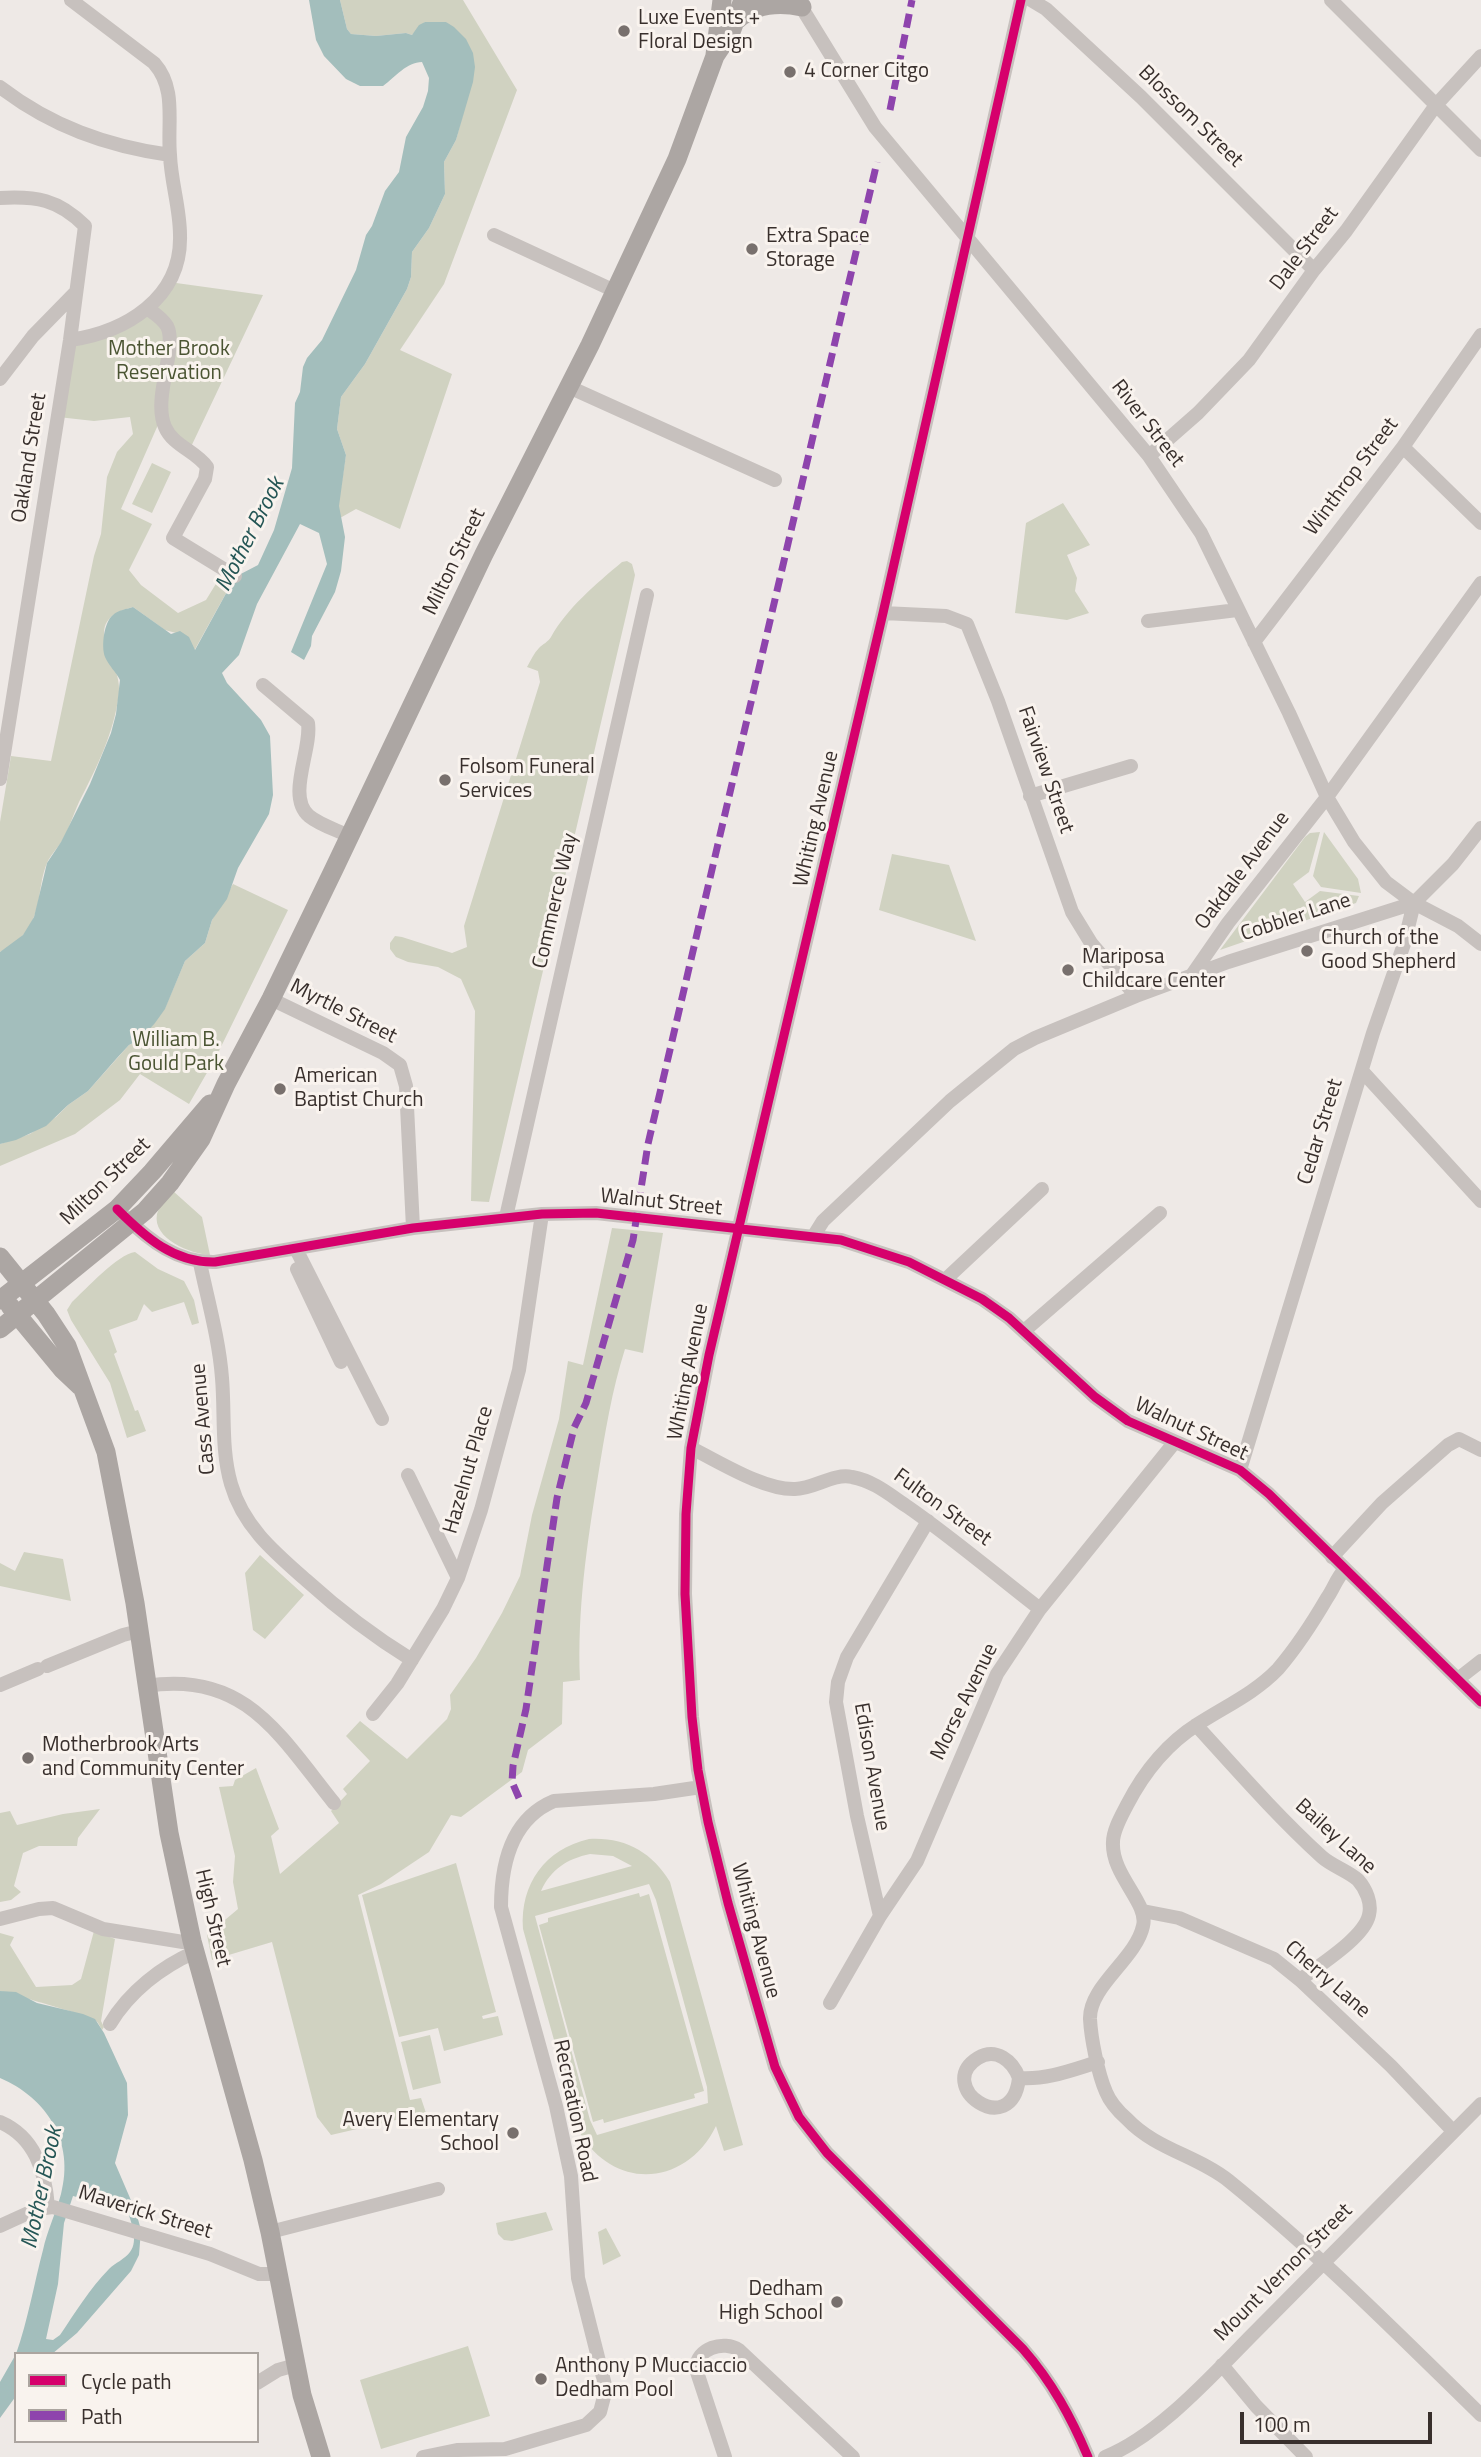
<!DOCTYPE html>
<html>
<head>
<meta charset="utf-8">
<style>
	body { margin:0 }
	#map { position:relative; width:1481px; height:2457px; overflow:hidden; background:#eee9e6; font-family:"Titillium Web",sans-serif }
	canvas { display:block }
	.legend { position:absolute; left:14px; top:2352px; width:245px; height:91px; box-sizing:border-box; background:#f9f3ee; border:2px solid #aca5a0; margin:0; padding:9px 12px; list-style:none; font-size:21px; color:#382f2c }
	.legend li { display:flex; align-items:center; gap:14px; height:35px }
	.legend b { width:35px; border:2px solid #aca5a0 }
	.scale { position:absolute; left:1240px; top:2412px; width:192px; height:32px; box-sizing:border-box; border:4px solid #382f2c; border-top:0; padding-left:9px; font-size:21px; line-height:24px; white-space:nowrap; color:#382f2c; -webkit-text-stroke:5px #f9f3ee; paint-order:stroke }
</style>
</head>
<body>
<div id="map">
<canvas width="1481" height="2457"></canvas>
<ul class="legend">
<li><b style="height:9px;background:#d6006c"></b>Cycle path</li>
<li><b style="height:9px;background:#8e44ad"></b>Path</li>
</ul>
<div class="scale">100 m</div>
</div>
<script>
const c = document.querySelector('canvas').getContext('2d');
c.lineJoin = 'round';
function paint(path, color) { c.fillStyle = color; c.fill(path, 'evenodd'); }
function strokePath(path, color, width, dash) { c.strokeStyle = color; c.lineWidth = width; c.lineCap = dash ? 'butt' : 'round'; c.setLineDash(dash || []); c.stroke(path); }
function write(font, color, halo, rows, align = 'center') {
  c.font = font + ' "Titillium Web",sans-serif'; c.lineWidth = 6; c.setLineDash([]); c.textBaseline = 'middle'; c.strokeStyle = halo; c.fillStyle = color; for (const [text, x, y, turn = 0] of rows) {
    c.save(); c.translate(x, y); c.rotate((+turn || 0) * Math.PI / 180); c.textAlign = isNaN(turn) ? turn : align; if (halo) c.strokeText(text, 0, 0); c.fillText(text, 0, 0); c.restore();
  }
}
paint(new Path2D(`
	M 340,0 L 463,0 L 517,90 L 444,284 L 400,350 L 452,374 L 400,529 L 356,509 L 340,518 L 338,506 L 346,455 L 337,429 L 341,397 L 365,364 L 407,289 L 411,277 L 412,252 L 429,228 L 445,194 L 444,162 L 456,140 L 467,98 L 446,22 L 425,22 L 412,35 L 406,33 L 376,36 L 351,34 L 347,29 Z
	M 169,282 L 263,295 L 189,451 L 161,418 L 121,509 L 152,524 L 129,570 L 141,585 L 178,613 L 206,600 L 225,569 L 235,577 L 194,651 L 176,633 L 165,630 L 133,607 C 75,622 123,659 119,693 C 114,733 97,767 79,802 C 73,815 69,829 62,841 C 57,849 51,854 47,863 C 38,884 42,907 28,929 C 22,938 10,948 0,952 L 0,822 L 11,756 L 51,761 L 94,556 L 101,534 L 107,477 L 117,452 L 133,434 L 130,417 L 94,421 L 58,417 L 70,340 L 115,329 Z
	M 152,463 L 171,472 L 152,513 L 132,504 Z
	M 1063,503 L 1090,545 L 1067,555 L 1077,578 L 1075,591 L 1089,613 L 1067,620 L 1015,613 L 1026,523 Z
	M 627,561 L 632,564 L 635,575 L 628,607 L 489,1202 L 471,1201 L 475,1011 L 461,979 L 438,967 L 408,962 L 396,957 L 390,949 L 390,943 L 395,936 L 402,937 L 452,953 L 467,947 L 464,926 L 540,682 L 538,671 L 527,667 C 531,660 534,653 539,648 C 543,644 548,642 551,637 C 567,608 596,584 622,562 Z
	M 1320,832 L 1309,872 L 1293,884 L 1305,902 L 1320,891 L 1359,896 L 1356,903 L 1220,950 L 1305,837 L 1310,833 Z
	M 1324,832 L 1358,879 L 1361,893 L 1321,887 L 1313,876 Z
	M 892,854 L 949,865 L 976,941 L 879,910 Z
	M 233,884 L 288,910 L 216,1057 L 189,1104 L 140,1074 L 120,1100 L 75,1134 L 0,1166 L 0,1144 L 30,1134 L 56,1117 L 68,1105 L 88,1091 L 129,1045 L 142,1039 L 165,1008 L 185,961 L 205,943 L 212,920 Z
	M 173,1191 L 202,1217 L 210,1255 C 191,1254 152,1239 157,1214 C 159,1206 168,1198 173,1191 Z
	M 612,1228 L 663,1233 L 643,1353 L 625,1349 C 612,1390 605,1433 598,1476 C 587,1544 577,1610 580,1680 L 563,1682 L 562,1724 L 528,1750 L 522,1772 L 461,1817 L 451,1815 L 429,1852 L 381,1884 L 358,1895 L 410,2100 L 421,2098 L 426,2113 L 331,2135 L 317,2117 L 272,1942 L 212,1960 L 207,1935 L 238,1909 L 233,1882 L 235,1856 L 219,1787 L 233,1786 L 235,1780 L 256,1768 L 279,1829 L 271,1836 L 280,1874 L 339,1823 L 331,1811 L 347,1794 L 343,1789 L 370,1761 L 346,1736 L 360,1721 L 407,1759 L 447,1719 L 451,1709 L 450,1695 L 476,1658 L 502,1613 L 520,1576 L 532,1515 L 559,1419 L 568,1361 L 583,1365 Z
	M 135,1252 L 158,1269 L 184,1281 L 194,1300 L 199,1323 L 192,1325 L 184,1302 L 152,1312 L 144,1304 L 137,1320 L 109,1330 L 117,1352 L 114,1354 L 135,1411 L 138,1410 L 146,1431 L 127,1438 L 110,1383 L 71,1320 L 67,1310 L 72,1302 C 85,1290 118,1254 135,1252 Z
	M 24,1552 L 63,1559 L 71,1601 L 0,1586 L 0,1563 L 15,1571 Z
	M 260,1555 L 304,1595 L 265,1639 L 253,1630 L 245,1573 Z
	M 100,1809 L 78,1838 L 77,1846 L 39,1846 L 23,1853 L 14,1886 L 21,1892 L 11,1900 L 0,1902 L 0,1813 L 10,1811 L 17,1825 L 63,1814 Z
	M 589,1839 C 625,1837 652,1852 670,1882 L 743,2145 L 724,2151 L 716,2126 C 687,2186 615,2192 580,2133 L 523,1929 C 520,1884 545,1849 589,1839 ZM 590,1854 L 613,1856 L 632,1866 L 541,1891 C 551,1869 567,1859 590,1854 ZM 649,1884 L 656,1900 L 707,2087 L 708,2103 L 597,2135 L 590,2120 L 535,1916 Z
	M 456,1863 L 496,2012 L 482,2016 L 483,2019 L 498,2016 L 503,2035 L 444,2051 L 438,2028 L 399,2037 L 362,1895 Z
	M 639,1893 L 640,1897 L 649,1894 L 704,2091 L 694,2094 L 695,2098 L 604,2123 L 603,2119 L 593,2122 L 539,1925 L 548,1922 L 548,1918 Z
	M 94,1931 L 115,1939 L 101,2021 L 104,2027 L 102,2030 C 100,2027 99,2023 96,2021 C 91,2016 11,1994 0,1991 L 0,1933 L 14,1937 L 10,1945 L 36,1987 L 72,1985 L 81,1979 Z
	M 430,2035 L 441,2083 L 413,2090 L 401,2042 Z
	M 546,2212 L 553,2230 L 512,2241 L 504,2240 L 498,2234 L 496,2223 Z
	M 606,2228 L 621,2256 L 603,2265 L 598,2232 Z
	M 468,2346 L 490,2416 L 381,2449 L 360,2380 Z`), '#d0d2c1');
paint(new Path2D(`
	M 309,0 L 340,0 L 347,29 L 351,34 L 376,36 L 406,33 L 412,35 L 419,25 L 425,22 L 446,22 L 454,27 L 466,39 L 473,53 L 475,67 L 473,82 L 456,140 L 444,162 L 445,194 L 429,228 L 412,252 L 411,277 L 407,289 L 365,364 L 341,397 L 337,429 L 346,455 L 339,506 L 345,537 L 341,571 L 335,592 L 312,636 L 311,646 L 304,660 L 291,652 L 327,564 L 319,533 L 300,524 L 257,604 L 239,655 L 222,673 L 227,683 L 261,720 L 270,736 L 273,795 L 269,814 L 238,868 L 227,899 L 212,920 L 205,943 L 185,961 L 165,1009 L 155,1023 L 141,1039 L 129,1045 L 117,1058 L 88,1091 L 68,1105 L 46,1126 L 16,1140 L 0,1144 L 0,952 L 23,935 L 34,917 L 47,863 L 61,842 L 90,784 L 111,733 L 116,714 L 120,680 C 116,672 109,666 105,657 C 101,646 104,622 113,615 C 118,610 127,609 133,607 L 171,634 L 180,631 L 189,637 L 195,650 L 235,577 L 258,565 L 274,530 L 292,468 L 295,403 L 300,392 L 303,367 L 307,358 L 322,340 L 356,270 L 366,235 L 372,226 L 385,191 L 399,172 L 406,137 L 423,107 L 428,91 L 429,78 L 422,62 C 407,62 395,77 383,86 L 360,86 L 346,79 L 324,56 L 316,40 Z
	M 0,1991 L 16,1992 L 37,2003 L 83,2014 L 95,2019 L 104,2033 L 127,2083 L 128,2115 L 115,2163 L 136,2212 L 141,2230 L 139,2255 L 131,2271 L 77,2333 L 52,2354 L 16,2354 C 28,2320 34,2284 43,2250 C 47,2231 56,2213 61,2194 C 75,2142 47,2098 0,2078 ZM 73,2196 L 127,2210 C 131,2221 139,2241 130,2252 C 125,2259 115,2263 109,2269 C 90,2288 75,2313 60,2335 L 53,2340 L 46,2339 L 58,2284 L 64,2223 Z
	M 16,2354 L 16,2396 L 0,2418 L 0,2382 Z`), '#a3bebc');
strokePath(new Path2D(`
	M 797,0 L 875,127 L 1149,456 L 1201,533 L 1289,713 L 1327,797 L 1354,842 L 1386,882 L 1414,903 L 1458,926 L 1481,944
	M 1021,0 L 883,613 L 709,1355 L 691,1448 L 686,1514 L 685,1594 L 692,1717 L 698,1770 L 708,1822 L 728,1903 L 775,2067 L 799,2117 L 827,2153 L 1023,2349 C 1052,2382 1071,2417 1088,2457
	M 1031,0 L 1046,9 L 1141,97 L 1314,270
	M 1331,0 L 1481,150
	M 0,87 C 51,126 106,146 170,155
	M 0,198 C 36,196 58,199 85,226 L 70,340 L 0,779
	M 494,235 L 615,291
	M 147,308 C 155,314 162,318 167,326 C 178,348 152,398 165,427 C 173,446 196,451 207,467 L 205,479 L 173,538 L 235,576
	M 70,340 C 125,332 182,299 180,235 C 180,208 171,182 170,155 C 167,122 177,89 154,63 L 71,0
	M 0,379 L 33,336 L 76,292
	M 569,387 L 775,480
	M 1403,447 L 1481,523
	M 1149,456 L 1198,413 L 1249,360 L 1314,270 L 1346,231 L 1436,105 L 1481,56
	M 883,613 L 946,616 L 967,624 L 998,701 L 1072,912 L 1091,943 L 1136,996
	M 1148,621 L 1237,610
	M 1254,642 L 1403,447 L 1481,335
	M 263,685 L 308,723 C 312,750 286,796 309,816 C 320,825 337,830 349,836
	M 1030,796 L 1131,766
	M 1192,975 L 1228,923 L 1327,797 L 1481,583
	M 271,999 L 383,1053 L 400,1065 L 406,1086 L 413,1228
	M 1362,1071 L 1481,1201
	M 124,1216 C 150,1241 178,1263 215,1262 L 413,1228 L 542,1214 L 596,1213 L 841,1240 L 909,1262 L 982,1299 L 1009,1318 L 1095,1397 L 1128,1421 L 1240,1470 L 1269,1494 L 1481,1702
	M 506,1217 L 647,595
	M 813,1237 L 823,1221 L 950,1101 L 1014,1049 L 1035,1038 L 1136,996 L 1228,962 L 1414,903
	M 296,1249 L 382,1419
	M 200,1263 C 208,1301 219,1339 222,1378 C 225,1413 221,1450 231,1484 C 243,1526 274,1552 306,1580 C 339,1610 373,1636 412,1660
	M 297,1269 L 341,1362
	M 946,1279 L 1042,1189
	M 1024,1331 L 1160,1213
	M 691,1448 C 720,1462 763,1490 795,1489 C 814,1489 833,1473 852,1477 C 874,1481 890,1495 908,1507 C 954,1539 996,1575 1040,1609
	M 1240,1470 L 1373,1033 L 1404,944 L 1414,903 L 1453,864 L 1481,828
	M 408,1475 L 458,1578
	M 1332,1557 L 1382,1503 L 1448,1445 L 1459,1439 L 1481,1450
	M 1345,1569 C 1336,1579 1334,1588 1327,1598 C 1313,1622 1296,1648 1278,1669 C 1255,1693 1226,1706 1198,1724 C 1168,1743 1144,1772 1127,1805 C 1122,1815 1113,1830 1113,1842 C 1111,1875 1149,1903 1143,1926 C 1136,1959 1089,1986 1090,2019 C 1091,2038 1098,2074 1106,2092 C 1110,2102 1119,2112 1127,2119 C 1155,2149 1198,2156 1229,2181 C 1318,2253 1399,2335 1481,2415
	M 47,1666 L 123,1635 L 139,1631
	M 1458,1679 L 1481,1661
	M 0,1685 L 38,1669
	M 146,1686 C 245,1670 280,1736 334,1803
	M 373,1714 L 397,1684 L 443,1609 L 458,1578 L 481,1510 L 519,1370 L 542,1214
	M 1196,1725 C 1237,1770 1277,1816 1322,1857 C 1332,1866 1348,1871 1358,1880 C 1366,1889 1372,1903 1369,1915 C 1364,1938 1319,1965 1300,1980
	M 1143,1911 L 1179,1918 L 1274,1959 L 1300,1980 L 1391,2066 L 1453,2131
	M 880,1916 L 857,1816 L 836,1702 L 838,1682 L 847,1657 L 928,1521
	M 0,1919 L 39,1909 L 53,1908 L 103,1929 L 183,1942 L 192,1941
	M 830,2003 L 880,1916 L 917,1861 L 997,1674 L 1040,1609 L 1174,1443
	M 110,2024 C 129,1992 161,1967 195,1952
	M 1019,2078 C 1013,2061 996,2047 978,2058 C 933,2086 1012,2142 1019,2078 C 1047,2080 1072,2070 1098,2062
	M 0,2122 C 35,2137 45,2171 48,2206
	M 0,2226 L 37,2209 L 53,2207 L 210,2254 L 259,2274 L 278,2274
	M 270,2232 L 438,2189
	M 1222,2365 L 1256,2406 L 1306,2457
	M 257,2383 L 278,2370 L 296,2365
	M 423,2457 L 457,2450 L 505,2449 L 586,2425 L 600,2412 L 606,2389 L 578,2278 L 571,2176 L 556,2106 L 501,1907 C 501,1865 511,1819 554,1801 L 654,1794 L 701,1787
	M 725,2457 L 696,2369 C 696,2348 724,2340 739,2350 L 853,2457
	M 1105,2457 C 1159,2436 1215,2372 1256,2331 C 1331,2256 1406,2179 1481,2104`), '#c7c1be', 14);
strokePath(new Path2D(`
	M 737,20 C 755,4 778,2 802,7
	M 715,55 L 722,0
	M 0,1257 L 46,1314 L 67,1346 L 106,1452 L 135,1603 L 169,1833 L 192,1941 L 253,2160 L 270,2232 L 302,2395 L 321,2457
	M 0,1300 L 117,1209 L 152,1172 L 210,1104
	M 10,1306 L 62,1369 L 80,1386
	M 0,1329 L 145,1211 L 170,1183 L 201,1139 L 226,1084 L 271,999 L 334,869 L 484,554 L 590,345 L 677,159 L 715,56 L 731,32 L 743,0`), '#aca6a3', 19);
strokePath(new Path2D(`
	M 890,110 L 912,0
	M 519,1798 L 512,1782 L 513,1766 L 526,1709 L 557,1498 L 574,1428 L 586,1403 L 633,1240 L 648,1144 L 877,162`), '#8e44ad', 7, [14, 7]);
strokePath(new Path2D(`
	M 1021,0 L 883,613 L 709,1355 L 691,1448 L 686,1514 L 685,1594 L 692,1717 L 698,1770 L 708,1822 L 728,1903 L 775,2067 L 799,2117 L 827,2153 L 1023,2349 C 1052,2382 1071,2417 1088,2457
	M 117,1209 C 145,1237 174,1263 215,1262 L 413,1228 L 542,1214 L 596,1213 L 841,1240 L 909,1262 L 982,1299 L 1009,1318 L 1095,1397 L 1128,1421 L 1240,1470 L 1269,1494 L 1481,1702`), '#d6006c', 9);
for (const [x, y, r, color] of [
	[624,31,7,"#78706d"],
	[790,72,7,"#78706d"],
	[752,249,7,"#78706d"],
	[445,780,7,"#78706d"],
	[1307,951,7,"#78706d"],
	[1068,970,7,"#78706d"],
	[280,1089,7,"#78706d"],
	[28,1758,7,"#78706d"],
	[513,2133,7,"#78706d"],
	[837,2302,7,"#78706d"],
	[541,2379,7,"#78706d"]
]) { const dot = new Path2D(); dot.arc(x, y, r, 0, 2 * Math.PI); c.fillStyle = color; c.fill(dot); strokePath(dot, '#f9f3ee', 2.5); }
write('21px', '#382f2c', '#f9f3ee', [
	["Luxe Events +",638,19],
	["Floral Design",638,43],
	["4 Corner Citgo",804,72],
	["Extra Space",766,237],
	["Storage",766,261],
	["Folsom Funeral",459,768],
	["Services",459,792],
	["Church of the",1321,939],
	["Good Shepherd",1321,963],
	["Mariposa",1082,958],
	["Childcare Center",1082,982],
	["American",294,1077],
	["Baptist Church",294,1101],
	["Motherbrook Arts",42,1746],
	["and Community Center",42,1770],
	["Avery Elementary",499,2121,"right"],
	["School",499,2145,"right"],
	["Dedham",823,2290,"right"],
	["High School",823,2314,"right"],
	["Anthony P Mucciaccio",555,2367],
	["Dedham Pool",555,2391]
], 'left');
write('21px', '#382f2c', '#f9f3ee', [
	["Blossom Street",1190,117,44],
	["Dale Street",1305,249,-53],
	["River Street",1147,424,52],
	["Oakland Street",30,458,-81],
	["Winthrop Street",1352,477,-53],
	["Milton Street",455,562,-64],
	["Fairview Street",1045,770,71],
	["Whiting Avenue",817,819,-77],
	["Oakdale Avenue",1243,871,-53],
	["Commerce Way",556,901,-77],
	["Cobbler Lane",1296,918,-18],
	["Myrtle Street",343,1012,27],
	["Cedar Street",1321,1132,-73],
	["Milton Street",106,1182,-44],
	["Walnut Street",661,1203,6],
	["Whiting Avenue",689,1372,-79],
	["Cass Avenue",204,1419,-95],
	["Walnut Street",1191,1430,25],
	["Hazelnut Place",469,1470,-74],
	["Fulton Street",942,1508,36],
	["Morse Avenue",965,1702,-64],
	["Edison Avenue",871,1767,80],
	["Bailey Lane",1335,1837,42],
	["High Street",212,1918,77],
	["Whiting Avenue",755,1931,75],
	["Cherry Lane",1327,1980,41],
	["Recreation Road",574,2111,78],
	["Maverick Street",145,2213,17],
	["Mount Vernon Street",1284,2273,-45]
]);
write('21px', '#4a5432', '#f9f3ee', [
	["Mother Brook",169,350],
	["Reservation",169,374],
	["William B.",176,1041],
	["Gould Park",176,1065]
]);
write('italic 23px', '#255655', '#f9f3ee', [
	["Mother Brook",251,535,-63],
	["Mother Brook",43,2188,-78]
]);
</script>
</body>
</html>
